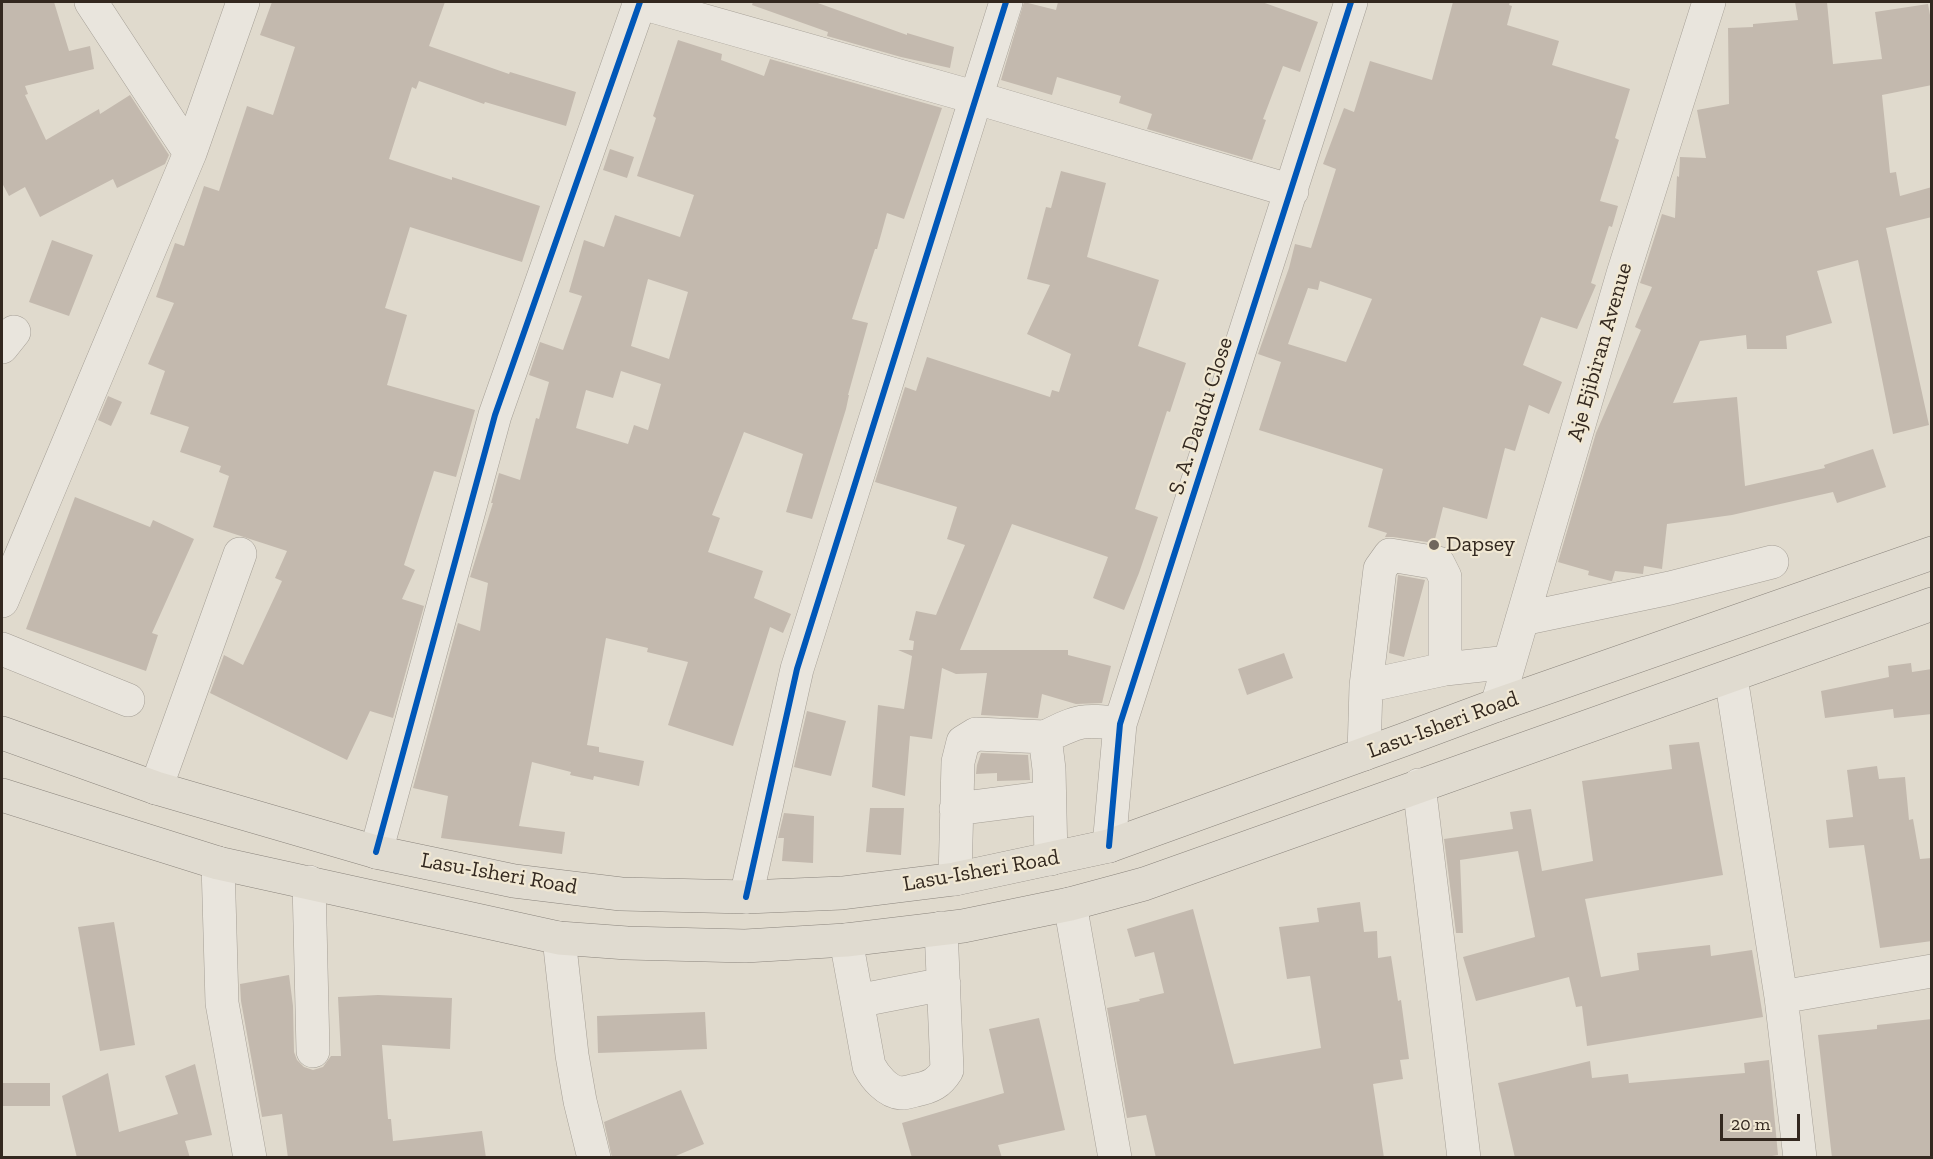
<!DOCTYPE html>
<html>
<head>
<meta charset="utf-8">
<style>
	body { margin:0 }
	#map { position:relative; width:1933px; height:1159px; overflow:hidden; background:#e0dacd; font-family:"Zilla Slab",serif }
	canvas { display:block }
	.frame { position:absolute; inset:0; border:3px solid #33281f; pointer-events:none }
	.scale { position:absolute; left:1720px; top:1114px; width:80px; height:27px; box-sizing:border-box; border:3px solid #33281f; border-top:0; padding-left:8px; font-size:18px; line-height:21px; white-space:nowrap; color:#33281f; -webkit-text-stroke:4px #f1e8d3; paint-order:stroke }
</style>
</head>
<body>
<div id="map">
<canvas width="1933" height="1159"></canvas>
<div class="frame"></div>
<div class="scale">20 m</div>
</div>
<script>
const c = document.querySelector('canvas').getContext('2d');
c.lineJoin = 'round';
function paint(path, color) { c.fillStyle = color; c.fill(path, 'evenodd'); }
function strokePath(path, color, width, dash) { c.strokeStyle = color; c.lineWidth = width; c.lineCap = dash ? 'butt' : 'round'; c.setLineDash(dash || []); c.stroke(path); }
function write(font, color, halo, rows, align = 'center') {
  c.font = font + ' "Zilla Slab",serif'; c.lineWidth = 4.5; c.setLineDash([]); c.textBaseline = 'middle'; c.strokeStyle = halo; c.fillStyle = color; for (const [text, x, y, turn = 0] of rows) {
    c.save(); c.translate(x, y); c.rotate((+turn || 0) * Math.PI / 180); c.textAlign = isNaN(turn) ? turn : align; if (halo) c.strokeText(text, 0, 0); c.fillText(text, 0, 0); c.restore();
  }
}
paint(new Path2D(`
	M 2,2 L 54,2 L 69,51 L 90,46 L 94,69 L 25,86 L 28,94 L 25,95 L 46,140 L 99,109 L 100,114 L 130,95 L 169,155 L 165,164 L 117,188 L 113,179 L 40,217 L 25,187 L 9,196 L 2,183 Z
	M 272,2 L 445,2 L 429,46 L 509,74 L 510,72 L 576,92 L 566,126 L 485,102 L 484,104 L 419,81 L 416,89 L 412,87 L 389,159 L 452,180 L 452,177 L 540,206 L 522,262 L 410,227 L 385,308 L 407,315 L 387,385 L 475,410 L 456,477 L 434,471 L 404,565 L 415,570 L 402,599 L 424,606 L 393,718 L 370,711 L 347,760 L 210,693 L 224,655 L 243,665 L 282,581 L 275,578 L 287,551 L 213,527 L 229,476 L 219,472 L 221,466 L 180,452 L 189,427 L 150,414 L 165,371 L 148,364 L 174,303 L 156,297 L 175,243 L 184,246 L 204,186 L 219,191 L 247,106 L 273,115 L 295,47 L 260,35 Z
	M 753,2 L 815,2 L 907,35 L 907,33 L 954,47 L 950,68 L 901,57 L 827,36 L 828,32 L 752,5 Z
	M 1024,2 L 1056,10 L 1058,2 L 1262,2 L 1318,22 L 1300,72 L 1283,66 L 1263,119 L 1266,120 L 1252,160 L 1147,129 L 1152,114 L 1119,103 L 1121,96 L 1057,77 L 1052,95 L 1001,80 Z
	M 1453,2 L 1510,2 L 1509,5 L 1512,6 L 1507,25 L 1559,41 L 1552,65 L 1630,89 L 1615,138 L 1619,140 L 1600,201 L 1618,206 L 1612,227 L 1609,226 L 1591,283 L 1596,285 L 1577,329 L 1541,317 L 1523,365 L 1562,382 L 1549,414 L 1529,405 L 1515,451 L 1505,448 L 1487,519 L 1443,507 L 1434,543 L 1393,537 L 1385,537 L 1387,533 L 1368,527 L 1383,469 L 1259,430 L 1281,362 L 1258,354 L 1289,268 L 1295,244 L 1311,248 L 1336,169 L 1323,164 L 1344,108 L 1354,112 L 1370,61 L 1432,80 ZM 1320,281 L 1372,299 L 1346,362 L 1288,344 L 1308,288 L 1318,290 Z
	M 1795,2 L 1827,2 L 1833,64 L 1882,59 L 1875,12 L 1928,4 L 1932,26 L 1932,85 L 1882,95 L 1890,173 L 1896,172 L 1900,196 L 1932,187 L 1932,217 L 1886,228 L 1929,425 L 1893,434 L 1858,260 L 1817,271 L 1832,323 L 1786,336 L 1787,349 L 1747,349 L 1746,335 L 1700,341 L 1673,403 L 1737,397 L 1745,486 L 1825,468 L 1824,465 L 1873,449 L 1886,487 L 1837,503 L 1833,492 L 1732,515 L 1667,524 L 1662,569 L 1644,566 L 1643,574 L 1615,571 L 1612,581 L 1611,581 L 1588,575 L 1589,571 L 1558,562 L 1596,433 L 1641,330 L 1635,327 L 1652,287 L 1640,283 L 1662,214 L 1675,218 L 1677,176 L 1679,177 L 1680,157 L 1706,158 L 1697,110 L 1729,104 L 1728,28 L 1753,27 L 1753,24 L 1798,20 Z
	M 678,40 L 722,54 L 721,60 L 764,76 L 770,59 L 942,108 L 904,219 L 887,213 L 877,249 L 875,249 L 852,319 L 868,323 L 848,395 L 849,395 L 846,409 L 812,519 L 786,512 L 803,454 L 744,432 L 712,515 L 720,518 L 708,552 L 763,571 L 754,598 L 791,614 L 783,633 L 770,627 L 733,746 L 668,725 L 688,662 L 647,652 L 648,648 L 606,638 L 587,745 L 599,747 L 599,752 L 644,761 L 639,786 L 594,776 L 593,780 L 570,775 L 571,772 L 532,762 L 519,826 L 565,832 L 562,854 L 441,838 L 448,796 L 413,788 L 458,623 L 480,631 L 488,583 L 470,577 L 493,503 L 491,503 L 499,473 L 520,480 L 536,418 L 539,419 L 549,382 L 529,375 L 540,342 L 563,350 L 582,296 L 569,292 L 584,240 L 604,247 L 615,215 L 680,237 L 694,195 L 637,176 L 656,118 L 653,116 ZM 648,279 L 688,292 L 669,359 L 631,346 ZM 621,371 L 661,384 L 648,430 L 634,425 L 628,444 L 576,428 L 586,390 L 613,398 Z
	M 610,149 L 634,157 L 627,178 L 603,170 Z
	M 1061,171 L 1106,183 L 1087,257 L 1159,280 L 1138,346 L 1186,363 L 1170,412 L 1167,411 L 1135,509 L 1158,517 L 1139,573 L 1124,610 L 1093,598 L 1108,557 L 1012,524 L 960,650 L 1068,650 L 1068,655 L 1111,666 L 1102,703 L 1076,704 L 1042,694 L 1038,718 L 981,715 L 987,673 L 956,674 L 942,668 L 932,739 L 910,736 L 905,796 L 872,787 L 878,705 L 904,709 L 912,656 L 898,650 L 913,650 L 914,641 L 909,640 L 916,611 L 936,615 L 965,545 L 947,539 L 957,507 L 875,482 L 905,387 L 916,391 L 927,357 L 1050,397 L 1052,390 L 1059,392 L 1071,354 L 1027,334 L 1050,285 L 1027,279 L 1046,207 L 1051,208 Z
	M 52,240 L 93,255 L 69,316 L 29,302 Z
	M 108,396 L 122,402 L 111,426 L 98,420 Z
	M 75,497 L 150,527 L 153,520 L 194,539 L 152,633 L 158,635 L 146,671 L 26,629 Z
	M 1398,575 L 1425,580 L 1404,657 L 1389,653 Z
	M 1284,653 L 1293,678 L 1247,695 L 1238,669 Z
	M 1911,663 L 1912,672 L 1932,669 L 1932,714 L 1894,718 L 1893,709 L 1825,718 L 1821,691 L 1889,677 L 1888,666 Z
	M 807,711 L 846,721 L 831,776 L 794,767 Z
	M 1699,742 L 1723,875 L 1585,899 L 1601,977 L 1639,970 L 1637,953 L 1710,945 L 1711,956 L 1752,950 L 1763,1017 L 1587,1046 L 1582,1006 L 1576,1007 L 1569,977 L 1476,1001 L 1463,957 L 1535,937 L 1518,851 L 1460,860 L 1463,933 L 1456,933 L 1444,839 L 1513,829 L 1510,812 L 1531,809 L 1542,871 L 1593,861 L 1582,781 L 1672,769 L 1669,745 Z
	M 981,753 L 1028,755 L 1030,780 L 997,781 L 997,773 L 976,774 L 977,765 Z
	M 1877,766 L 1879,779 L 1905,777 L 1909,820 L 1913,819 L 1920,859 L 1932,858 L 1932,941 L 1880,948 L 1864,845 L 1829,848 L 1826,820 L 1853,817 L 1847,770 Z
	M 870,808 L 904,808 L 901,855 L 866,852 Z
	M 784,813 L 814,816 L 813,863 L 782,861 L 784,838 L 778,838 Z
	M 1360,902 L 1364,932 L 1377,931 L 1378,958 L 1391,956 L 1398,1001 L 1401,1000 L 1409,1059 L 1400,1060 L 1403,1079 L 1373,1084 L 1384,1158 L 1156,1158 L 1146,1115 L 1127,1118 L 1107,1008 L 1140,1001 L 1139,999 L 1164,993 L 1154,952 L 1135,957 L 1127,929 L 1193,909 L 1234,1064 L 1321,1048 L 1310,976 L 1287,979 L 1279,927 L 1319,922 L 1317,908 Z
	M 114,922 L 135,1045 L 100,1051 L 78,927 Z
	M 289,975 L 293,1006 L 294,1052 L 297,1060 L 304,1067 L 313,1070 L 323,1067 L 331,1056 L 341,1056 L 338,997 L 378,995 L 452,998 L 450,1049 L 382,1045 L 388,1119 L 391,1119 L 393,1141 L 482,1131 L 486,1158 L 288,1158 L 282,1114 L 262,1117 L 241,1001 L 240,984 Z
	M 705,1012 L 707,1049 L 598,1053 L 597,1016 Z
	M 1039,1018 L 1065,1130 L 998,1145 L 1002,1158 L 912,1158 L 902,1123 L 1004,1093 L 989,1029 Z
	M 1932,1019 L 1932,1158 L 1832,1158 L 1818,1035 L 1877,1029 L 1877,1025 Z
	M 1769,1060 L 1778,1155 L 1760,1158 L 1515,1158 L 1498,1083 L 1590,1061 L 1592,1078 L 1628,1074 L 1629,1083 L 1745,1073 L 1744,1063 Z
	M 195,1064 L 212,1135 L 185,1141 L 190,1158 L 77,1158 L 62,1096 L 108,1073 L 119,1132 L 178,1114 L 165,1076 Z
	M 2,1083 L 50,1083 L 50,1106 L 2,1106 Z
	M 681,1090 L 704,1144 L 671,1158 L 612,1158 L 604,1122 Z`), '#c3b9ae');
const minor = new Path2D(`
	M 91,2 L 190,153
	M 638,2 L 977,98 L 1292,191
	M 2,347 L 14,332
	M 2,601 L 190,153 L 243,2
	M 1522,619 L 1670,588 L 1772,562
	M 2,649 L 128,700
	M 1731,677 L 1781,997 L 1800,1158
	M 1366,686 L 1445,669 L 1509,662
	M 1497,705 L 1623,274 L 1709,2
	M 1045,737 C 1080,720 1082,719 1120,724
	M 1364,754 L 1366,686 L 1380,569 L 1390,555 L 1438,563 L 1445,577 L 1445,669
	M 1419,785 L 1464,1158
	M 156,788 L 240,554
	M 956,809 L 1049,797
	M 1109,846 L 1120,724 L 1351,2
	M 376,852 L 495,415 L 640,2
	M 218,863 L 222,1003 L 250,1158
	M 955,879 L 958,762 L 963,742 L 976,734 L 1045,737 L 1049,769 L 1051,859
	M 309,882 L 313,1051
	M 746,897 L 797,669 L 1006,2
	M 1070,904 L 1115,1158
	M 559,938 L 572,1055 L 580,1101 L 594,1158
	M 846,940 L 869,1066 C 875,1077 887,1092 901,1093 C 906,1093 912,1091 916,1090 C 931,1087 939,1083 947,1070 L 941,928
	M 1781,997 L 1932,971
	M 857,1001 L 944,984`);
const major = new Path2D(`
	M 2,733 L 156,788 L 376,852 L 514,881 L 621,894 L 746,897 L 842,893 L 955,879 L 1109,846 L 1403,740 L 1497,705 L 1932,553
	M 2,795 L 218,863 L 559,938 L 627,943 L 745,946 L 846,940 L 963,926 L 1070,904 L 1144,884 L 1932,604`);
strokePath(minor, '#a59f96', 34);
strokePath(major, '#8b857d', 34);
strokePath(minor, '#e9e5dd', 33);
strokePath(major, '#e0dbd0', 33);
strokePath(new Path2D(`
	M 1109,846 L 1120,724 L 1351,2
	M 376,852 L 495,415 L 640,2
	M 746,897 L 797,669 L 1006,2`), '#0057b8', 6);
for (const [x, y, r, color] of [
	[1434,545,6,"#70665c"]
]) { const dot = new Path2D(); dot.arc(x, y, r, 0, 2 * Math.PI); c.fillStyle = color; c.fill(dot); strokePath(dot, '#f1e8d3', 2); }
write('22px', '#33281f', '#f1e8d3', [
	["Aje Ejibiran Avenue",1600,352,-74],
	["S. A. Daudu Close",1201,416,-72],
	["Lasu-Isheri Road",1443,725,-20],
	["Lasu-Isheri Road",981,871,-10],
	["Lasu-Isheri Road",499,874,10]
]);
write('22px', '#33281f', '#f1e8d3', [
	["Dapsey",1446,545]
], 'left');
</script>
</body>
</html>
